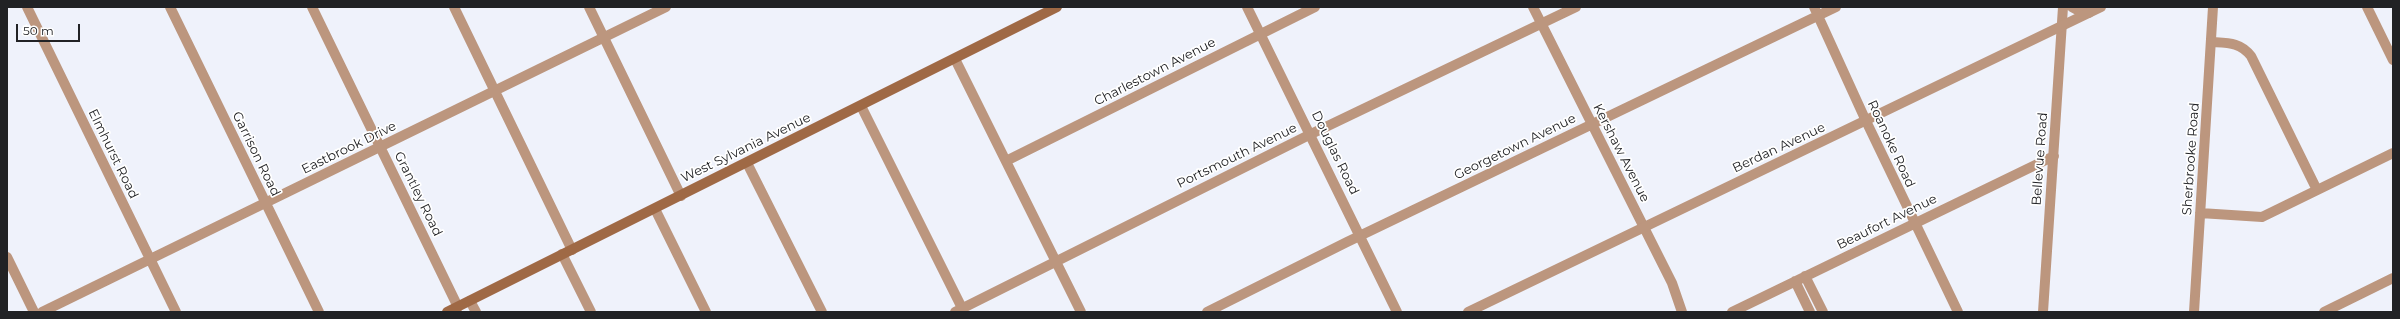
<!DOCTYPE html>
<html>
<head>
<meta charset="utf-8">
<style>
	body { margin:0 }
	#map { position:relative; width:2400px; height:319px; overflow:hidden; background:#eff2fb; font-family:Montserrat,sans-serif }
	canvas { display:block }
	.frame { position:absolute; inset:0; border:8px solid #212225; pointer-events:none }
	.scale { position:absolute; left:16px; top:24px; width:64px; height:18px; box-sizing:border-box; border:2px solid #212225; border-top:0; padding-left:5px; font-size:12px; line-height:14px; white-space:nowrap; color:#212225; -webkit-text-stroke:3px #fff; paint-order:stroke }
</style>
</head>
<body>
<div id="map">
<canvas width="2400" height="319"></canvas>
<div class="frame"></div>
<div class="scale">50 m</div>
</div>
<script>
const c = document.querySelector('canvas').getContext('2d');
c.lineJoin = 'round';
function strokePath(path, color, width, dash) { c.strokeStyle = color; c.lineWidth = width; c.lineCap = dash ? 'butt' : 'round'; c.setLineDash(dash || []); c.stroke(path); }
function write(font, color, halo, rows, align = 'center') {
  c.font = font + ' Montserrat,sans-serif'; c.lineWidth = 3.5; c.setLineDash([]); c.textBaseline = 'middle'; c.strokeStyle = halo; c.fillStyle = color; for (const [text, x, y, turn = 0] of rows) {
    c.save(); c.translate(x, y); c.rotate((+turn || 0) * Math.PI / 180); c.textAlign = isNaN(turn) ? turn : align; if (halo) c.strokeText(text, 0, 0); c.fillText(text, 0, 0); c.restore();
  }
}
strokePath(new Path2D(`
	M 27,7 L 176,312
	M 170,7 L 319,312
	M 312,7 L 458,307
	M 454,7 L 572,250
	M 589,7 L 681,196
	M 1533,7 L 1672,283 L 1682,312
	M 1814,7 L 1866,121 L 1958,312
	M 2072,7 L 2083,13 L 2089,13
	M 2367,7 L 2393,60
	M 2211,42 C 2228,43 2240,42 2251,56 L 2317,190
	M 955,59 L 1081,312
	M 861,106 L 964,312
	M 1006,161 L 1315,7
	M 747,163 L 822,312
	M 655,209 L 706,312
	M 2200,213 L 2262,217 L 2393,153
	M 562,254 L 591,312
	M 7,257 L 34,312
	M 1805,276 L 1823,312
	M 1795,281 L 1810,312
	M 470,301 L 476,312
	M 42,312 L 666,7
	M 955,312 L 1311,134 L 1576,7
	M 1207,312 L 1347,242 L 1836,7
	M 1732,312 L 2054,156
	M 2043,312 L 2063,7
	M 2194,312 L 2213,7
	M 2324,312 L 2393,278`), '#bc967e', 10);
strokePath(new Path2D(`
	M 1247,7 L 1397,312
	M 1468,312 L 2101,7`), '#bc967e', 10);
strokePath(new Path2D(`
	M 447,312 L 1057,7`), '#9f6945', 10);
write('13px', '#212225', '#fff', [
	["Charlestown Avenue",1155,72,-27],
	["Roanoke Road",1891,144,65],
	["Georgetown Avenue",1515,147,-26],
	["Eastbrook Drive",349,148,-26],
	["West Sylvania Avenue",746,148,-26],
	["Berdan Avenue",1779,148,-25],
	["Douglas Road",1335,153,64],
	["Kershaw Avenue",1621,153,63],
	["Elmhurst Road",113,154,64],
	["Garrison Road",256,154,64],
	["Portsmouth Avenue",1237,156,-26],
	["Bellevue Road",2040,159,-86],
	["Sherbrooke Road",2191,159,-86],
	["Grantley Road",418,194,64],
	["Beaufort Avenue",1887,222,-26]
]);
</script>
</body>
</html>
